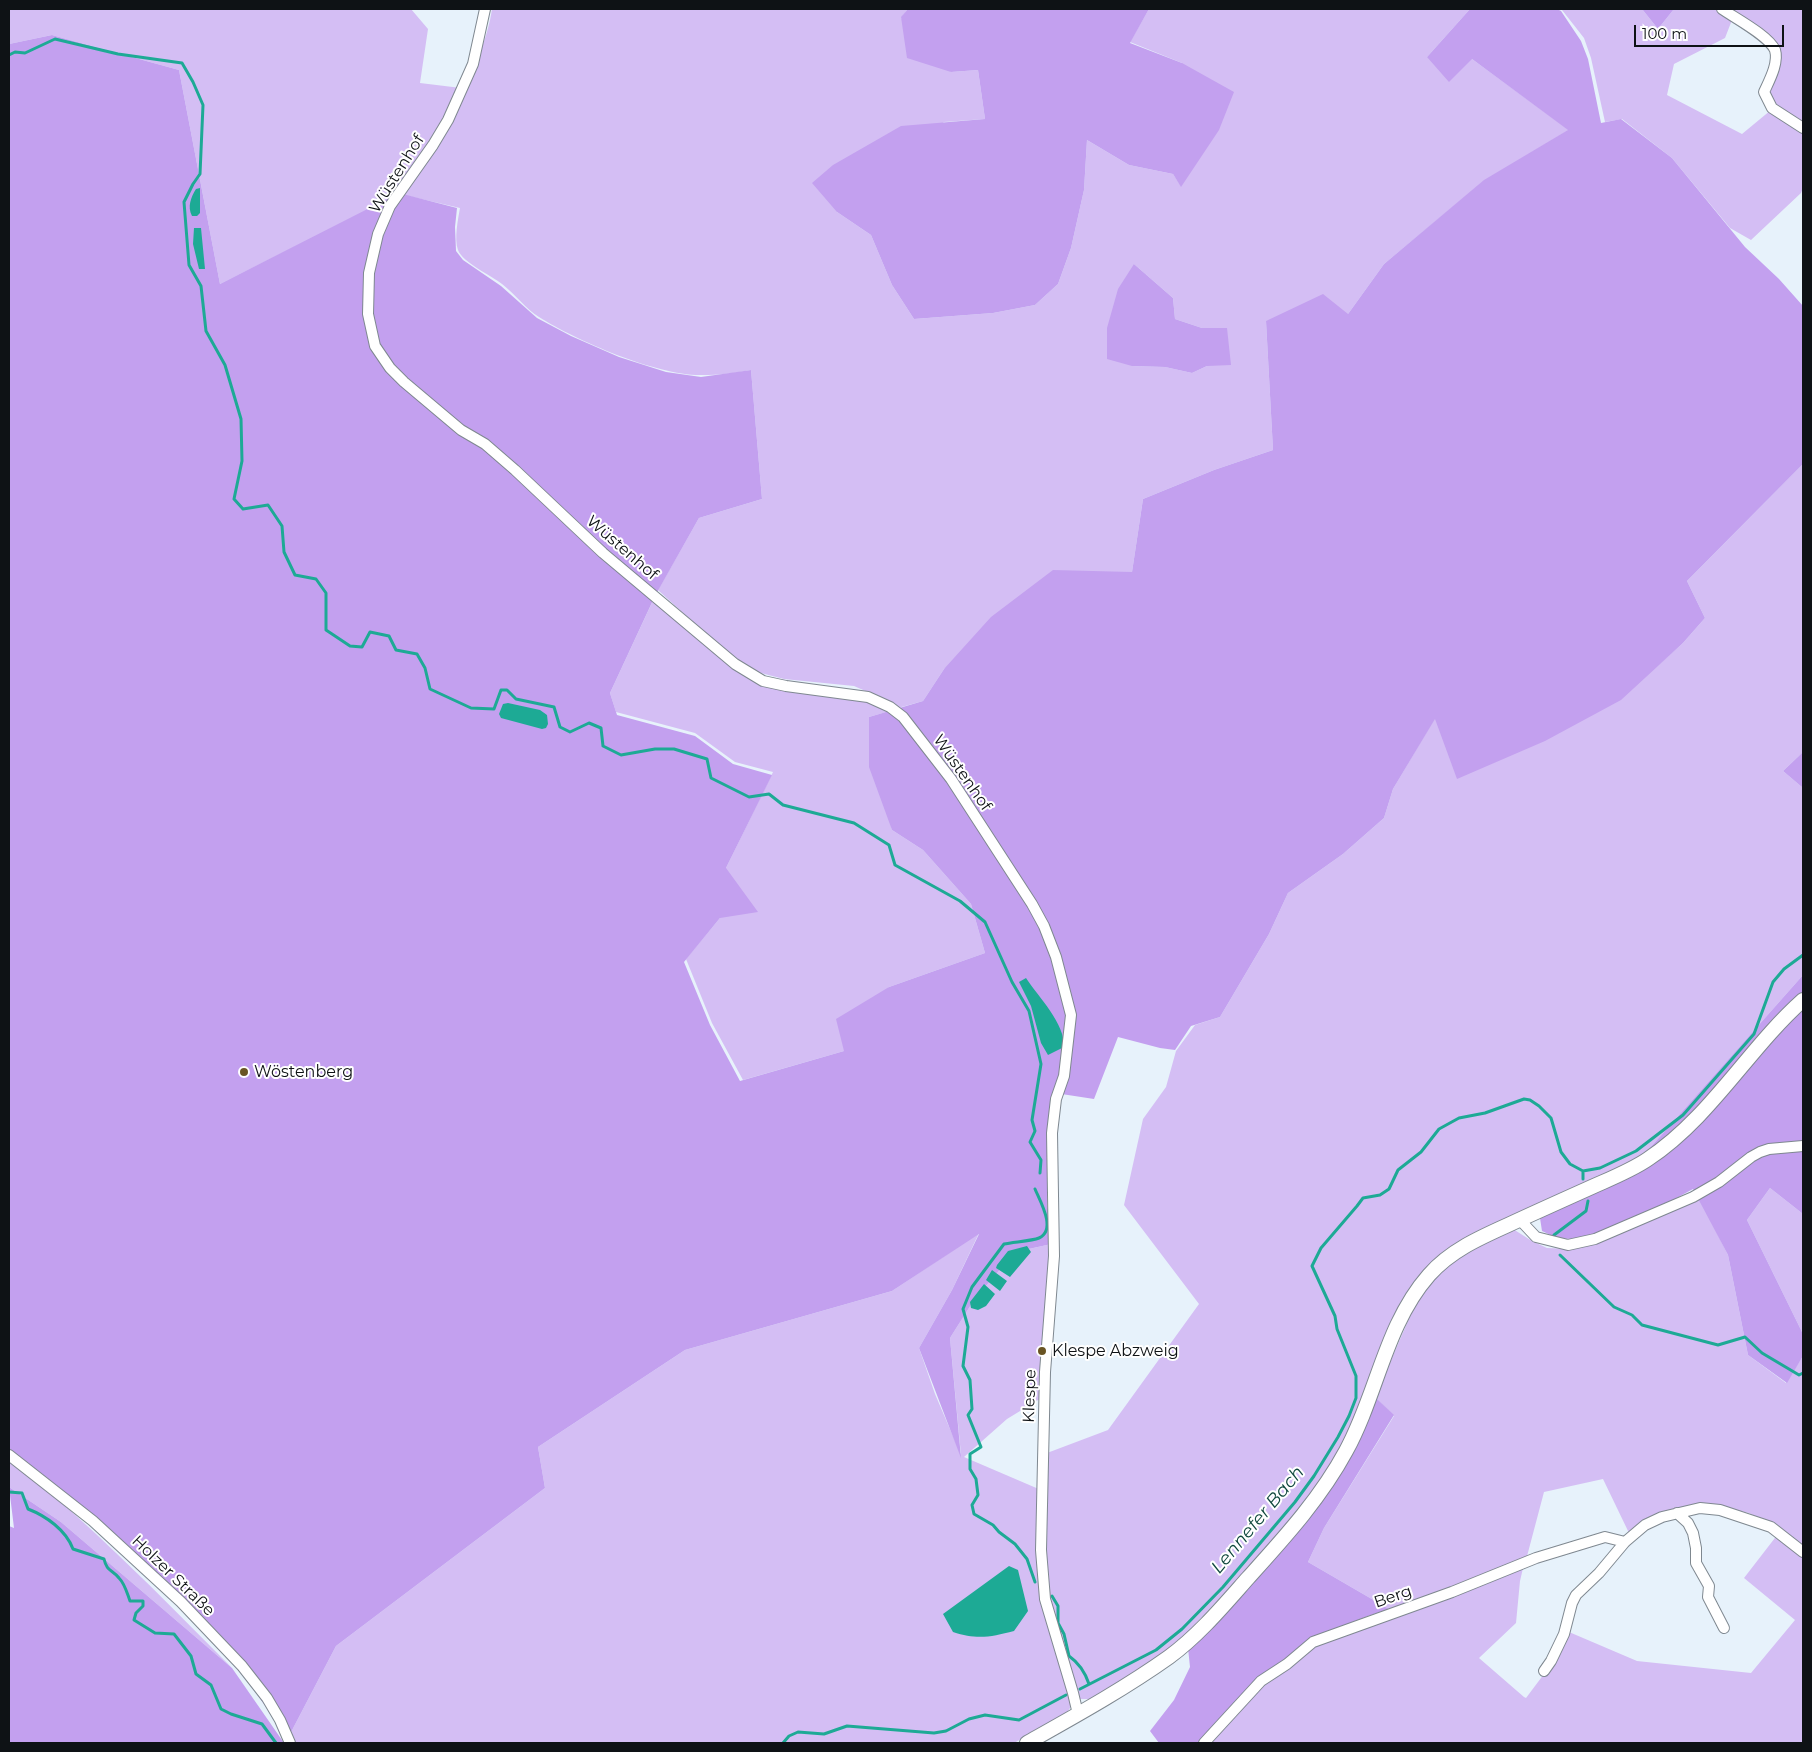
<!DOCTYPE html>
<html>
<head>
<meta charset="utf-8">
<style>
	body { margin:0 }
	#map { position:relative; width:1812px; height:1752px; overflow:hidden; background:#e7f2fb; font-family:Montserrat,sans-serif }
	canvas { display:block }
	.frame { position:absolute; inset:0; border:10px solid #0e1215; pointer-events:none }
	.scale { position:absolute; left:1634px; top:25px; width:150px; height:22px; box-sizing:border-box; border:2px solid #0e1215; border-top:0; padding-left:6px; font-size:15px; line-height:18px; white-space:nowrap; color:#0e1215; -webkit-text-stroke:4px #fff; paint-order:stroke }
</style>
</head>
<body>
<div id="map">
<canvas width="1812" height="1752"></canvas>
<div class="frame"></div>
<div class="scale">100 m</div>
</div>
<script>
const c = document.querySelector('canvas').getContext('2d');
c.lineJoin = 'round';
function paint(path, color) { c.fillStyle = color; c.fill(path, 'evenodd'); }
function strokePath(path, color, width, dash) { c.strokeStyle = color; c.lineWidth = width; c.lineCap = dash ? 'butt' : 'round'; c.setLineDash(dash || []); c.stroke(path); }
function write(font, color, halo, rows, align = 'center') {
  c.font = font + ' Montserrat,sans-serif'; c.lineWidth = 4; c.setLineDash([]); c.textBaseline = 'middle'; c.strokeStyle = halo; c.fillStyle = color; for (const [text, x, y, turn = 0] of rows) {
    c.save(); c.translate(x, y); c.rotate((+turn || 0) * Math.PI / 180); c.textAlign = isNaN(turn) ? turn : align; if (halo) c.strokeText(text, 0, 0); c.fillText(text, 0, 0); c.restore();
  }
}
paint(new Path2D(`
	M 9,9 L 411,9 L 428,29 L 420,83 L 461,88 L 438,134 L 395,197 L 220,284 L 179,70 L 52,35 L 9,44 Z
	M 492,9 L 908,9 L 901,18 L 951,72 L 978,70 L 985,119 L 944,122 L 837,212 L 871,235 L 892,285 L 914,319 L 993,313 L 1035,305 L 1058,284 L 1071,248 L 1084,190 L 1087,140 L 1129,165 L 1173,174 L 1181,186 L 1182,63 L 1130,42 L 1149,9 L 1470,9 L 1427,57 L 1472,59 L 1569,130 L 1484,181 L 1384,264 L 1348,314 L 1266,321 L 1273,450 L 1214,470 L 1143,499 L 1132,572 L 1098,572 L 944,669 L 923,701 L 898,708 L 879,697 L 854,686 L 784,679 L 757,672 L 731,657 L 658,590 L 699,518 L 762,499 L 751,370 C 736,373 718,375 702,375 C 658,376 577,341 539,317 C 526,309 515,294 502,284 C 491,275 463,263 458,250 C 454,239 458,219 460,208 L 404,195 C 434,149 462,105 480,53 C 485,39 490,24 492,9 ZM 1134,264 L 1173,298 L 1175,319 L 1202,328 L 1227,328 L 1207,366 L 1192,373 L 1165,367 L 1132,366 Z
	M 1565,9 L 1642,9 L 1658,29 L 1674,9 L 1716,9 L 1732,20 L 1725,38 L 1674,64 L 1667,95 L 1742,134 L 1771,110 L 1803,129 L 1803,188 L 1801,193 L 1751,240 L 1730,228 L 1672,158 L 1622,119 L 1605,122 L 1591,58 L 1584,38 L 1562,10 Z
	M 1728,9 L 1803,9 L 1803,123 L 1775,106 L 1767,91 L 1776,52 Z
	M 1803,464 L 1803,752 L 1783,771 L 1803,788 L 1803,975 L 1641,1158 L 1571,1190 L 1416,1282 L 1339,1453 L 1298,1515 L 1171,1650 L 1091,1699 L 1080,1699 L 1054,1625 L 1045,1571 L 1047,1453 L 1108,1430 L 1199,1304 L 1124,1205 L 1143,1119 L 1166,1087 L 1176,1051 L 1195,1025 L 1220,1017 L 1269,934 L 1288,893 L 1343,854 L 1384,818 L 1393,789 L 1435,718 L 1655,668 L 1683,643 L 1705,618 L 1687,581 Z
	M 656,594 L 756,674 L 784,681 L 853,690 L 877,699 L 893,710 L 869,717 L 892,830 L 923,850 L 971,904 L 985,953 L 889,987 L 844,1051 L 743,1080 L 712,1023 L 686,959 L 720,918 L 726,868 L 773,772 L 735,762 L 695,733 L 616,712 L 610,693 Z
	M 1770,1188 L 1803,1214 L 1803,1334 L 1747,1220 Z
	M 1700,1199 L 1728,1255 L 1748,1355 L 1786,1383 L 1803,1356 L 1803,1548 L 1771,1525 L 1749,1513 L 1728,1508 L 1708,1505 L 1629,1533 L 1603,1479 L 1544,1492 L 1526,1560 L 1488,1577 L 1389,1609 L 1308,1562 L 1324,1528 L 1394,1416 L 1375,1397 L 1421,1291 L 1456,1259 L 1513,1229 L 1532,1241 L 1547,1248 L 1571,1249 L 1595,1244 Z
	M 979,1233 L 952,1290 L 919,1348 L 935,1394 L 961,1455 L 950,1338 L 974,1300 L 1015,1252 L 1056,1243 L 1043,1397 L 1007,1419 L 964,1457 L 1041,1490 L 1040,1568 L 1072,1705 L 1066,1714 L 1014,1743 L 290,1743 L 288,1738 L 336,1646 L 545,1488 L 538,1447 L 685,1350 L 892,1291 Z
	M 9,1458 C 88,1522 160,1595 232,1668 L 61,1522 L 9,1487 Z
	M 1778,1534 L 1803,1554 L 1803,1743 L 1208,1743 L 1240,1706 L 1309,1647 L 1524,1564 L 1520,1581 L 1516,1623 L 1479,1658 L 1524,1697 L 1526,1698 L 1553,1662 L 1569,1632 L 1637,1661 L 1751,1673 L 1795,1620 L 1744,1578 Z`), '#d4bef4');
paint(new Path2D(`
	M 908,9 L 1149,9 L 1130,43 L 1182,63 L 1234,92 L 1219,130 L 1181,187 L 1173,174 L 1129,165 L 1087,140 L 1084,190 L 1071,248 L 1058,284 L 1035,305 L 993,313 L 914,319 L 892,285 L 871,235 L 837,212 L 812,183 L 833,165 L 901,126 L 985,119 L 978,70 L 951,72 L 907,58 L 901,17 Z
	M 1470,9 L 1557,9 L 1561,11 L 1581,41 L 1588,59 L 1601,123 L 1621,119 L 1672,158 L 1745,247 L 1779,279 L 1803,306 L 1803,464 L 1687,581 L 1705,618 L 1683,643 L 1621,700 L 1545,741 L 1457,779 L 1435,719 L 1393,789 L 1384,818 L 1343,854 L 1288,893 L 1269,934 L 1220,1017 L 1191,1026 L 1175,1050 L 1160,1048 L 1118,1037 L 1094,1099 L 1055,1093 L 1047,1129 L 1047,1206 L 1056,1243 L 1015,1252 L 974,1300 L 950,1338 L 961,1458 L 919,1348 L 952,1290 L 979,1234 L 892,1291 L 685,1350 L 538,1447 L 545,1488 L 336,1646 L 288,1738 L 237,1666 L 154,1579 L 9,1454 L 9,44 L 52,35 L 179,70 L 220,284 L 399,193 L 457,208 L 455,227 L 456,251 L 463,260 L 501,286 L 537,318 L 571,336 L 619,357 L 666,372 L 701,377 L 751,370 L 762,499 L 699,518 L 655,596 L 610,693 L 617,715 L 695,736 L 733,764 L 772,775 L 726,868 L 758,912 L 720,918 L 684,962 L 710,1025 L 740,1081 L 844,1051 L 836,1019 L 889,987 L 985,953 L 971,904 L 923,850 L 892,830 L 869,767 L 869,717 L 923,701 L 944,669 L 991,617 L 1053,570 L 1132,572 L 1143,499 L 1214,470 L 1273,450 L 1266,321 L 1323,294 L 1348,314 L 1384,264 L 1484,180 L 1568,130 L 1472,59 L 1449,82 L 1427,57 Z
	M 1642,9 L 1674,9 L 1658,29 Z
	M 1134,264 L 1173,298 L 1175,319 L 1202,328 L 1227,328 L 1231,365 L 1207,366 L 1192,373 L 1165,367 L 1132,366 L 1107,359 L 1107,328 L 1118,289 Z
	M 1803,752 L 1803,788 L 1783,771 Z
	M 1803,975 L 1803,1214 L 1770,1188 L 1747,1220 L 1803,1334 L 1803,1356 L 1787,1383 L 1748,1355 L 1728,1255 L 1693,1189 L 1649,1213 L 1585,1240 L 1557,1238 L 1542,1231 L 1540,1218 L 1641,1158 Z
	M 1375,1397 L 1394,1415 L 1324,1528 L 1308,1562 L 1389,1609 L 1368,1616 L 1332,1630 L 1257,1687 L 1204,1743 L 1159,1743 L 1150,1731 L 1174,1700 L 1190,1667 L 1188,1648 L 1307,1521 Z
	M 9,1487 L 61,1522 L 232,1668 L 284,1743 L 9,1743 L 9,1526 L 14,1528 Z`), '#c3a0ef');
paint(new Path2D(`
	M 200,188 L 200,213 L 197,216 L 192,216 C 187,207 191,197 196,189 Z
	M 194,228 L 201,228 L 205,269 L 199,269 L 193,244 Z
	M 508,703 L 540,710 L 547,715 L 548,724 L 546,728 L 542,729 L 501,718 L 499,714 L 503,704 Z
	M 1026,978 C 1039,998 1065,1023 1064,1047 L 1048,1055 L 1041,1043 L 1031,1006 L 1019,982 Z
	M 1027,1246 L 1031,1252 L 1010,1277 L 996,1268 L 997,1265 L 1008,1251 Z
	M 992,1270 L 1007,1281 L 1000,1291 L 986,1280 Z
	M 984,1284 L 995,1294 L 986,1306 L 978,1310 L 971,1308 L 970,1302 Z
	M 1009,1566 L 1018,1570 L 1028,1611 L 1014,1631 C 991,1637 977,1640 953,1632 L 943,1614 Z`), '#1daa95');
strokePath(new Path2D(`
	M 9,55 L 15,52 L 25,53 L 55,39 L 118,54 L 182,63 L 193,82 L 203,105 L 200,174 L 193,184 L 184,202 L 189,265 L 201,286 L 206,331 L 225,365 L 241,419 L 242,461 L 234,499 L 243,509 L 268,505 L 282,526 L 284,552 L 295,575 L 316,579 L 326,593 L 326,630 L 350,646 L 362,647 L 370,632 L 389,636 L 396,650 L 417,654 L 425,668 L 430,689 L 471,708 L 494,709 L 501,690 L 507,690 L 516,699 L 554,707 L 560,727 L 570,732 L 589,723 L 601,728 L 603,746 L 621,755 L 655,749 L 674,749 L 707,759 L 711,778 L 749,797 L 769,794 L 783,805 L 854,823 L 889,845 L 895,865 L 960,901 L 985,922 L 1012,982 L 1029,1011 L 1041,1064 L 1032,1120 L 1035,1131 L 1030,1142 L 1041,1160 L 1040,1173
	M 1583,1171 L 1583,1179
	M 1554,1235 L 1586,1211 L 1588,1201
	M 1560,1255 L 1614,1307 L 1632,1315 L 1642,1325 L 1718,1345 L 1745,1337 L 1762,1353 L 1799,1375 L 1803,1373
	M 9,1492 L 22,1493 L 28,1509 C 46,1516 66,1530 73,1549 L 104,1559 C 107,1572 112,1569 119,1578 C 125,1584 127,1593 130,1601 L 143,1601 L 143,1606 L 136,1613 L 134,1620 L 155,1633 L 174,1634 L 191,1656 L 196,1674 L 211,1685 L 221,1709 L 231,1714 L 262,1724 L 276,1743
	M 1035,1582 L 1027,1559 L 1015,1544 L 999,1532 L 993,1525 L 974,1514 L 972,1505 L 978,1495 L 976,1479 L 970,1469 L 970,1454 L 981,1447 L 968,1415 L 972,1409 L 970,1380 L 963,1366 L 968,1327 L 963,1309 L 972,1287 L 1004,1244 C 1013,1242 1032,1241 1039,1238 C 1057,1230 1040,1201 1035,1189
	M 1052,1596 L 1058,1606 L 1058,1623 L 1064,1634 L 1069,1656 C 1079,1663 1085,1672 1089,1684
	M 1080,1689 L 1156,1650 L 1182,1629 L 1223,1587 L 1295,1502 L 1314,1476 L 1338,1437 L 1349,1416 L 1356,1398 L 1356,1376 L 1337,1329 L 1335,1316 L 1312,1266 L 1321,1248 L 1357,1206 L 1363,1198 L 1380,1195 L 1389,1189 L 1398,1170 L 1421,1152 L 1439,1129 L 1459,1118 L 1485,1113 L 1524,1099 L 1530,1100 L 1539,1106 L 1551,1118 L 1561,1152 L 1570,1164 L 1583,1171 L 1600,1168 L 1636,1151 L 1683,1115 L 1754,1034 L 1773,982 L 1784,969 L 1803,955
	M 783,1743 L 789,1736 L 798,1732 L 824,1734 L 847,1726 L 934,1733 L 946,1731 L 969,1719 L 985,1715 L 1019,1720 L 1066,1695`), '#1daa95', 3);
const minor = new Path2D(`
	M 485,9 L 473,64 L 448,120 L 433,145 L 390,206 L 378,234 L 369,273 L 368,314 L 375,346 L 390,368 L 404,382 L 461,430 L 485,444 L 515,470 L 603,553 L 735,664 L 763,681 L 786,686 L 868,697 L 890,707 L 903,717 L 951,779 L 1032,904 L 1044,926 L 1056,957 L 1071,1015 L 1064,1076 L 1056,1099 L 1052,1133 L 1054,1256 L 1045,1372 L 1041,1550 L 1045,1599 L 1073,1693 L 1078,1714
	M 1722,9 C 1735,18 1769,36 1775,50 C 1779,63 1769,81 1764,92 L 1772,108 L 1803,128
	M 1520,1220 L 1536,1237 L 1568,1245 L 1595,1239 L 1693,1197 L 1719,1182 L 1751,1157 L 1760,1152 L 1769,1149 L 1803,1146
	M 9,1455 L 93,1521 L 181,1602 L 242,1666 L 267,1698 L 280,1720 L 290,1743
	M 1677,1513 L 1688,1523 L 1693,1533 L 1696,1548 L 1696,1563 L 1709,1586 L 1708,1597 L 1724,1628
	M 1544,1671 L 1551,1661 L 1564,1634 L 1572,1603 L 1576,1595 L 1599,1573 L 1625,1542 L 1645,1525 L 1662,1517 L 1700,1508 L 1720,1510 L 1771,1527 L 1803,1552
	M 1204,1743 L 1261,1681 L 1287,1664 L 1313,1642 L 1452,1592 L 1536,1558 L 1605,1537 L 1625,1542`);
const secondary = new Path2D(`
	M 1027,1743 C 1075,1716 1124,1689 1169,1657 C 1199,1635 1224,1605 1248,1578 C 1284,1538 1320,1499 1346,1451 C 1377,1395 1385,1325 1429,1275 C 1450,1251 1479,1238 1508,1225 C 1536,1212 1565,1199 1594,1186 C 1612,1178 1632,1170 1648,1159 C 1711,1117 1748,1049 1803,1000`);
strokePath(minor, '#7f8890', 12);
strokePath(secondary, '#7f8890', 16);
strokePath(minor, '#fff', 10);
strokePath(secondary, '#fff', 14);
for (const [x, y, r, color] of [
	[244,1072,5,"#695423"],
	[1042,1351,5,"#695423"]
]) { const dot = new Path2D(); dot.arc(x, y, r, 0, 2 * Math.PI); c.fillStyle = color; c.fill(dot); strokePath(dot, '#fff', 2); }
write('16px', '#0e1215', '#fff', [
	["Wüstenhof",397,174,-58],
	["Wüstenhof",622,548,41],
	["Wüstenhof",962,773,55],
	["Klespe",1030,1396,-88],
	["Holzer Straße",173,1576,44],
	["Berg",1393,1597,-19]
]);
write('16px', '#0e1215', '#fff', [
	["Wöstenberg",254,1072],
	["Klespe Abzweig",1052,1351]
], 'left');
write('italic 18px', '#10483e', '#fff', [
	["Lennefer Bach",1258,1520,-50]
]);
</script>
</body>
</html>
